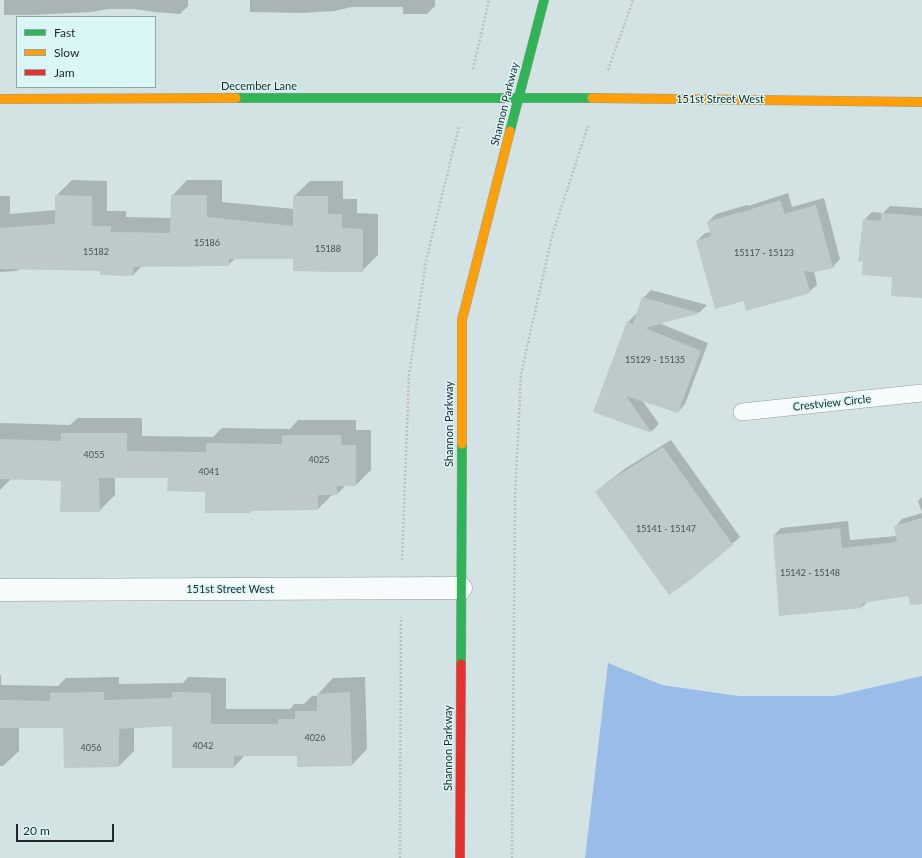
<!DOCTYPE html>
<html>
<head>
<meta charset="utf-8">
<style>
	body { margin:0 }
	#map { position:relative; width:922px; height:858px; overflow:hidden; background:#d3e2e3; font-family:Lato,sans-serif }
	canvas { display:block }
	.legend { position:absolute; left:16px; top:16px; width:140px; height:72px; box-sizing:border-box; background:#daf6f7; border:1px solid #8fa4a5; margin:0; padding:5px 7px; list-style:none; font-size:12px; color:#1e2929 }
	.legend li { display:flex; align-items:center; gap:8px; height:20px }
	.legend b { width:20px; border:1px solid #8fa4a5 }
	.scale { position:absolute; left:16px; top:824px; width:98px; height:18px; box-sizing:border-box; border:2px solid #1e2929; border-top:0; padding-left:5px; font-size:12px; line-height:14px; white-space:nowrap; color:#1e2929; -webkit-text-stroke:3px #daf6f7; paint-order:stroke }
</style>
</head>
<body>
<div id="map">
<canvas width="922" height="858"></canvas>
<ul class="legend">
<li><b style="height:5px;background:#30b455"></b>Fast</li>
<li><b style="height:5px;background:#ff9f0a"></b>Slow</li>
<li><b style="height:5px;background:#e5322d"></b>Jam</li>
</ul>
<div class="scale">20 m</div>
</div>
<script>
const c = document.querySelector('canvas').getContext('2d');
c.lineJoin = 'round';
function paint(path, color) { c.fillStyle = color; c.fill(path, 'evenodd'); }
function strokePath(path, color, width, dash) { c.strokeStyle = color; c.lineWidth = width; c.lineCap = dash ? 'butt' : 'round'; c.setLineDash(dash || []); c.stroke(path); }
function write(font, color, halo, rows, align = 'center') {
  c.font = font + ' Lato,sans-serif'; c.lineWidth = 3; c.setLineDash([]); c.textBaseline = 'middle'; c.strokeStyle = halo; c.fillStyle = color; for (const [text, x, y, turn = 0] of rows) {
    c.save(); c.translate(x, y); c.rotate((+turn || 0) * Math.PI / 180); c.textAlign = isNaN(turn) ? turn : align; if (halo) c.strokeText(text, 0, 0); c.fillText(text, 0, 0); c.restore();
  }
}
paint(new Path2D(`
	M 608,663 L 662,685 L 738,696 L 835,696 L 922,676 L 922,858 L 585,858 Z`), '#9abce8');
paint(new Path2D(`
	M 4,0 L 188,0 L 188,6 L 180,14 L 154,12 L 135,9 L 108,9 L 92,12 L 32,15 L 4,15 Z
	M 250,0 L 435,0 L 435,6 L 427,14 L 403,14 L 403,7 L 352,7 L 334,11 L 301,13 L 250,12 Z
	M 72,180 L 107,181 L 107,211 L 126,211 L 126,217 L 171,218 L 172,196 L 187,180 L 222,180 L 222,202 L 294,209 L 294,196 L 310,181 L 343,181 L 343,199 L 357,199 L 357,213 L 378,214 L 378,255 L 362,271 L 294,258 L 236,258 L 228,265 L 142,266 L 133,275 L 101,270 L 20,269 L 17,271 L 0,272 L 0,196 L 10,196 L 10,214 L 56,210 L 56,196 Z
	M 788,193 L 792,207 L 824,198 L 840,259 L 833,267 L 814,271 L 817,285 L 809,292 L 745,300 L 697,241 L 705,233 L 711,232 L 708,222 L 716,214 L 747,205 L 748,206 Z
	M 890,206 L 922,208 L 922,297 L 893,276 L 864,220 L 872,212 L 883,213 Z
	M 651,290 L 707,305 L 700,312 L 659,323 L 708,343 L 685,404 L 678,412 L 642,400 L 659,424 L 652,431 L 594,411 L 628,322 L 636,314 L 637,315 L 643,298 Z
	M 78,418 L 142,418 L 142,436 L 213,437 L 222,428 L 290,429 L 298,420 L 356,420 L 356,430 L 371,430 L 371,470 L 356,485 L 346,485 L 337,494 L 333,494 L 318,509 L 252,510 L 250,512 L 206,491 L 169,477 L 115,477 L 115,495 L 99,511 L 62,480 L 12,478 L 0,490 L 0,423 L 70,425 Z
	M 671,440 L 740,537 L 698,573 L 596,492 L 604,485 L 626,468 Z
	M 922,497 L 922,513 L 918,501 Z
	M 922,513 L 922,592 L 868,601 L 862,607 L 774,535 L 781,528 L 848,521 L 850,540 L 897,536 L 895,527 L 902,519 Z
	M 0,675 L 1,675 L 1,685 L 58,686 L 66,678 L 119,677 L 119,684 L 183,683 L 188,677 L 226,678 L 226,709 L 290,709 L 294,704 L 304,704 L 312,696 L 318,696 L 318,694 L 333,678 L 365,677 L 367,749 L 352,765 L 298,755 L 245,755 L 234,767 L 173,725 L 134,727 L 134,751 L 119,766 L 64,727 L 19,727 L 19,751 L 3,766 L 0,766 Z`), '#0003');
paint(new Path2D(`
	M 55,195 L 92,196 L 92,226 L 111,226 L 111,232 L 170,233 L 171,195 L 207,195 L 207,217 L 293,226 L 293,196 L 328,196 L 328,214 L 342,214 L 342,228 L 363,229 L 363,272 L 329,272 L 293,271 L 293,259 L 229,259 L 229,266 L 133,267 L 133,276 L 100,275 L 100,271 L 0,269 L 0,228 L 55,224 Z
	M 780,200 L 785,214 L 816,205 L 833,268 L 815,272 L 804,271 L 810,293 L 746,311 L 744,301 L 715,309 L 696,241 L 711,236 L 707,222 L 740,212 L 740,213 Z
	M 881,213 L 922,216 L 922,298 L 891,296 L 892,277 L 862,275 L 863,261 L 858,262 L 863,219 L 881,221 Z
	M 642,297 L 700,313 L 645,328 L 701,351 L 678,413 L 626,396 L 652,433 L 593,412 L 627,321 L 633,324 Z
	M 61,433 L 127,433 L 127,451 L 206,452 L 206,443 L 282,444 L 282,435 L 341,435 L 341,445 L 356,445 L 356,486 L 337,486 L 337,495 L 318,495 L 318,510 L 250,511 L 250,513 L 205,513 L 205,492 L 167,491 L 168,478 L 99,478 L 100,512 L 60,512 L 61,481 L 0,479 L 0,439 L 61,441 Z
	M 663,447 L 733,545 L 689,581 L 669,595 L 595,492 L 617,476 Z
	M 922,518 L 922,604 L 910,605 L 908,596 L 862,603 L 862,608 L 779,616 L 773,535 L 840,528 L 842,548 L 897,542 L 894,526 Z
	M 104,692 L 104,700 L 172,698 L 172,692 L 211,693 L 211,724 L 278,724 L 278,719 L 295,719 L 295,711 L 317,711 L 317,694 L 350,692 L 352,766 L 297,767 L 297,756 L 234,756 L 234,768 L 172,768 L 172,726 L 119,729 L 119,767 L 64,768 L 63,728 L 0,728 L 0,700 L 50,701 L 50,693 Z`), '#bec9cc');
const lane = new Path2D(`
	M 742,412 L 922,393`);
const street = new Path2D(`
	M 0,590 L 461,588`);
const fast = new Path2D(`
	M 236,98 L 592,98
	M 510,131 L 544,0
	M 461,664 L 462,444`);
const slow = new Path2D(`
	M 592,98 L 922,102
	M 0,99 L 236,98
	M 462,444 L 462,320 L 510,131`);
const jam = new Path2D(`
	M 460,858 L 461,664`);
strokePath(lane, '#929d9e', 18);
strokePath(street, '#929d9e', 23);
strokePath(fast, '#929d9e', 10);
strokePath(slow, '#929d9e', 10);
strokePath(jam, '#929d9e', 10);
strokePath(new Path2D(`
	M 473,69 L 489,0
	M 608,70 L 633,0
	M 402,560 L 409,375 L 426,261 L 459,126
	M 400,858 L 401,617
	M 512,858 L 515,499 L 521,374 L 552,236 L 588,126`), '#bbc0c1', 2.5, [2, 2]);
strokePath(lane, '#f8fbfb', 17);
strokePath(street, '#f8fbfb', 22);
strokePath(fast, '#30b455', 9);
strokePath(slow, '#ff9f0a', 9);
strokePath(jam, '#e5322d', 9);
write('9px', '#475252', null, [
	["15186",207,243],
	["15188",328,249],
	["15182",96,252],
	["15117 - 15123",764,253],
	["15129 - 15135",655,360],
	["4055",94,455],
	["4025",319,460],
	["4041",209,472],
	["15141 - 15147",666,529],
	["15142 - 15148",810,573],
	["4026",315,738],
	["4042",203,746],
	["4056",91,748]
]);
write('11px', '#1e2929', '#daf6f7', [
	["December Lane",259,86],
	["151st Street West",720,99],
	["Shannon Parkway",505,104,-76],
	["Crestview Circle",832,403,-6],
	["Shannon Parkway",449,424,-90],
	["151st Street West",230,589],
	["Shannon Parkway",448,748,-90]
]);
</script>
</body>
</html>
